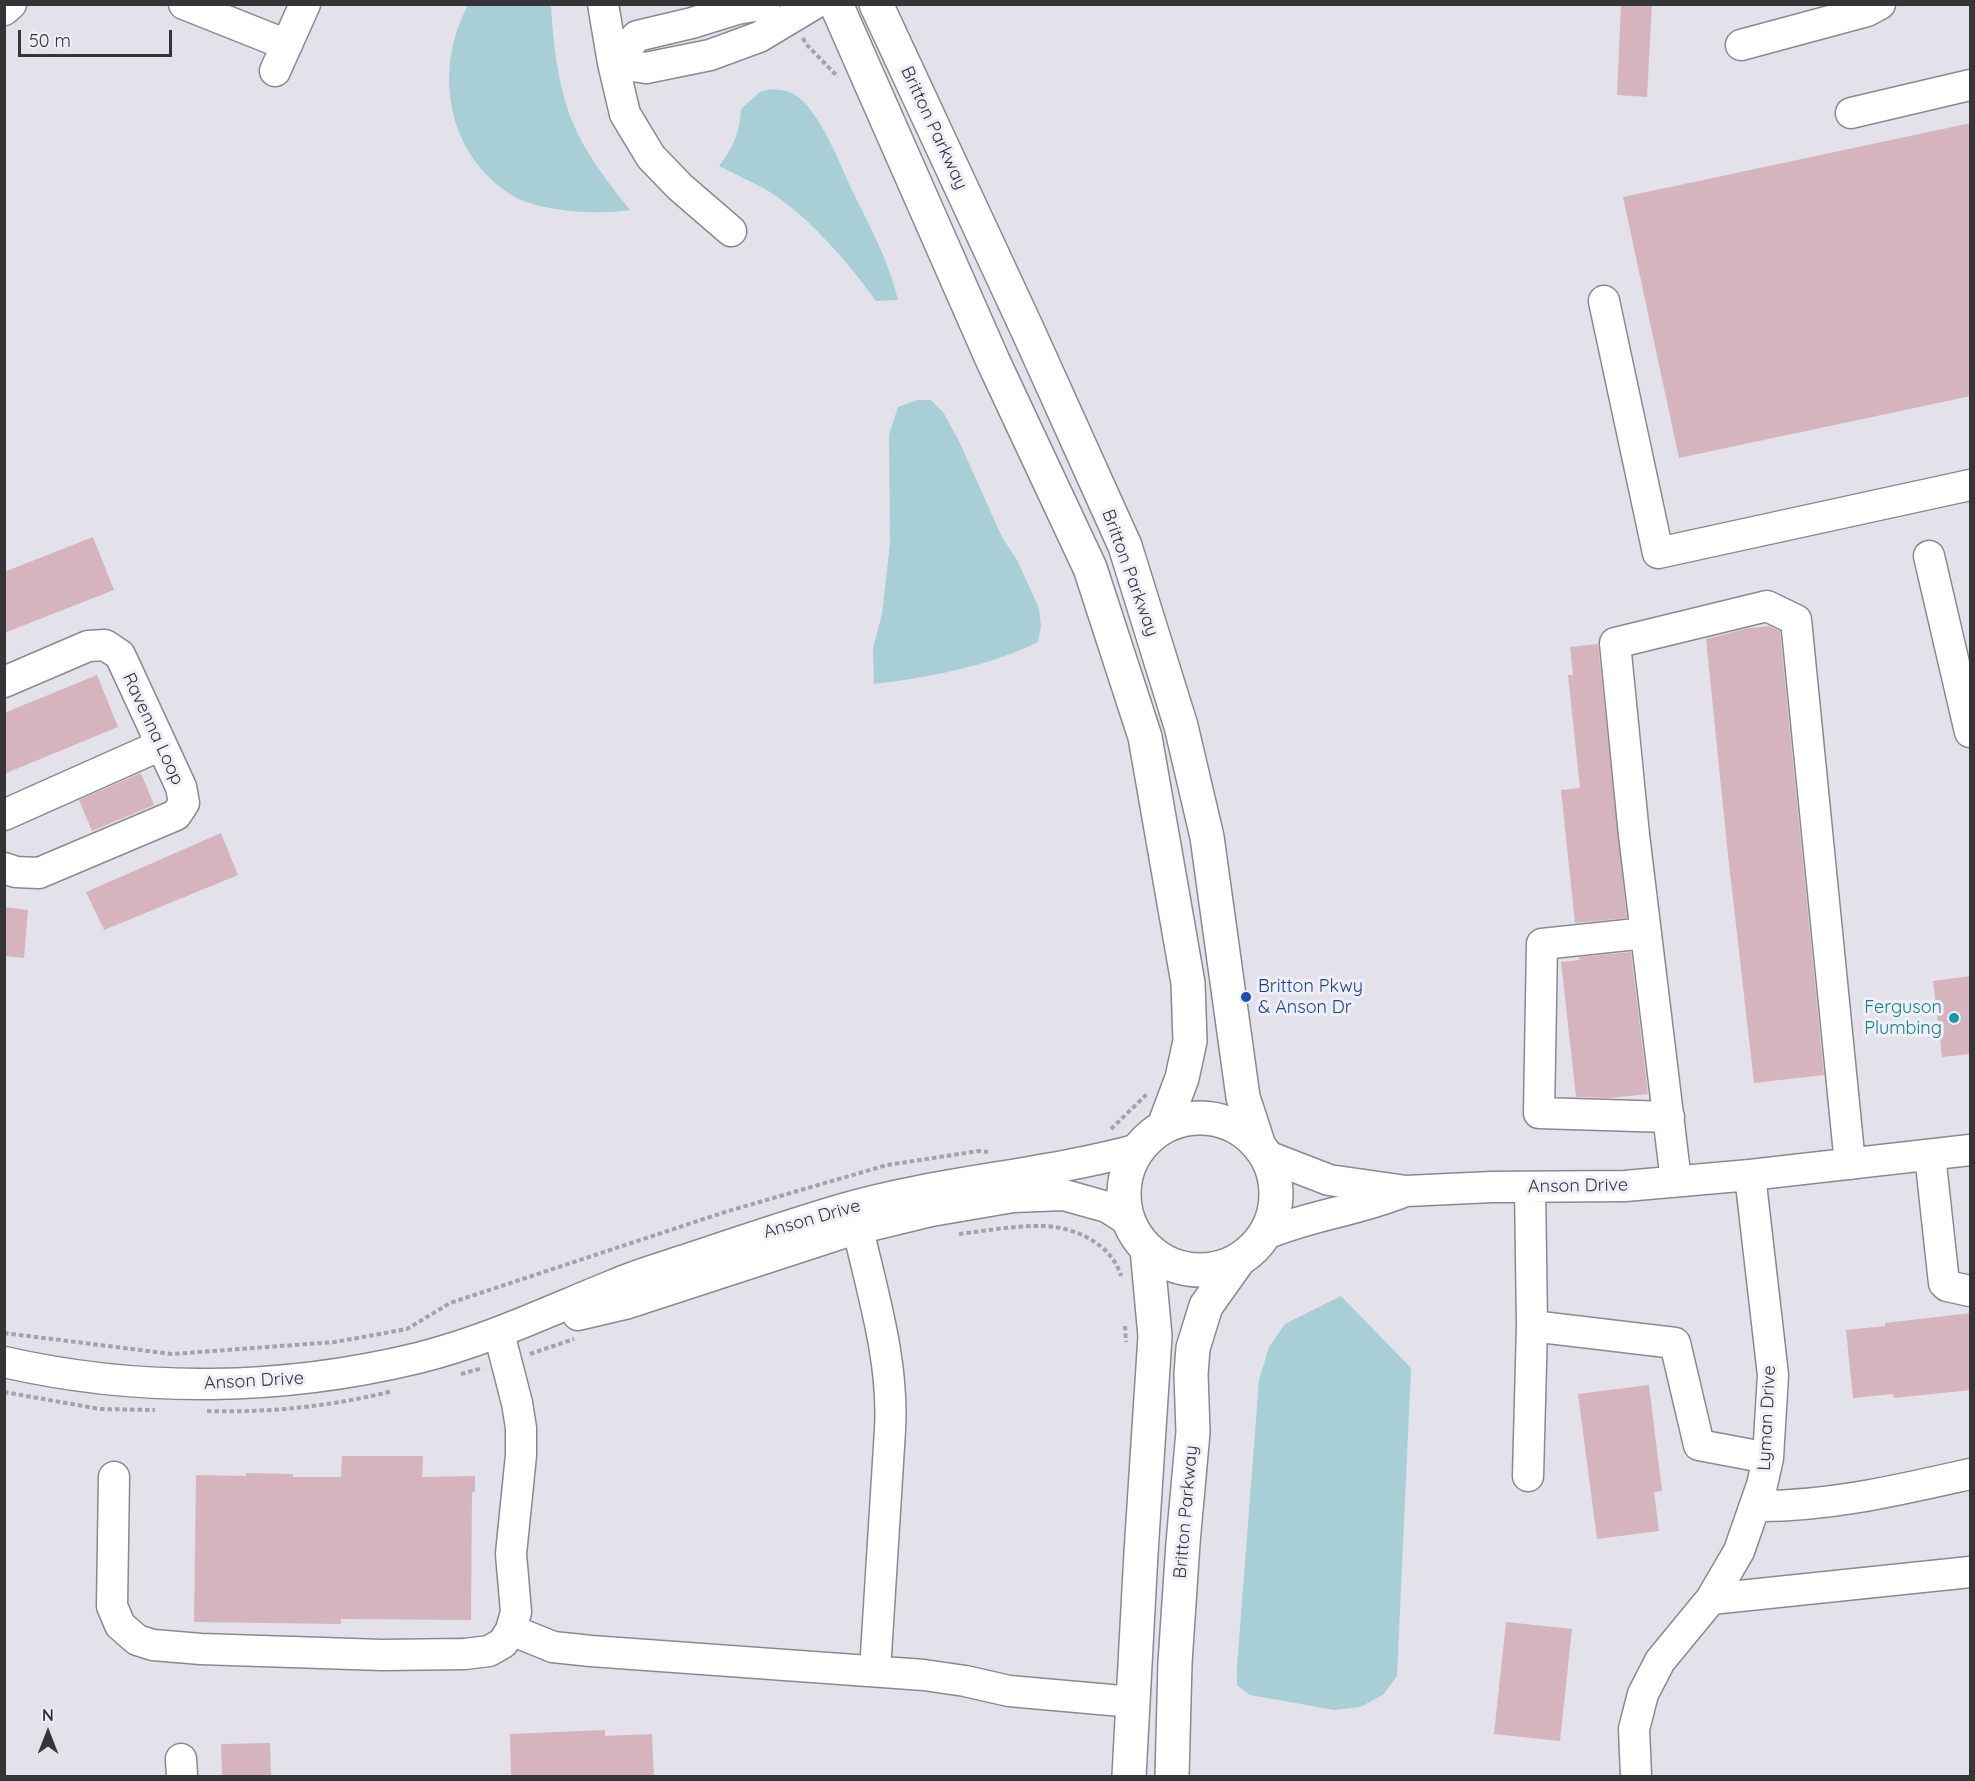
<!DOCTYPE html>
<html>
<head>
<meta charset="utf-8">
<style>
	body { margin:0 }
	#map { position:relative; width:1975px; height:1781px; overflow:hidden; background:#e3e2eb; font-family:Quicksand,sans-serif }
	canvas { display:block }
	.frame { position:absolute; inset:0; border:6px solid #353538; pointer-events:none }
	.north { position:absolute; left:18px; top:1703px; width:60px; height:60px; -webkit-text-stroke:4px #f0eff8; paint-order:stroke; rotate:0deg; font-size:16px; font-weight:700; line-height:24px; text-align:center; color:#353538 }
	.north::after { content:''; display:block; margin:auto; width:21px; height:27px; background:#353538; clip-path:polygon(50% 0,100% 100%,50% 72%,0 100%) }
	.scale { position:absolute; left:18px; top:30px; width:154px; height:27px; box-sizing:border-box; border:3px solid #353538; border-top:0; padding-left:8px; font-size:18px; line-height:21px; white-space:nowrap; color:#353538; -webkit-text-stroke:4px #f0eff8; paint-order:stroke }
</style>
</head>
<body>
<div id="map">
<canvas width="1975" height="1781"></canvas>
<div class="frame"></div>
<div class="north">N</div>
<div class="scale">50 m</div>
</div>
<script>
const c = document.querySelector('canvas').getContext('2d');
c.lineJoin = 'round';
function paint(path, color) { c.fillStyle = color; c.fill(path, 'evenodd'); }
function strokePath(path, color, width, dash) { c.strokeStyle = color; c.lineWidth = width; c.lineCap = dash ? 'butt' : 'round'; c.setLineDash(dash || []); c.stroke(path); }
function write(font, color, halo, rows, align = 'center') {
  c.font = font + ' Quicksand,sans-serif'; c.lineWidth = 6; c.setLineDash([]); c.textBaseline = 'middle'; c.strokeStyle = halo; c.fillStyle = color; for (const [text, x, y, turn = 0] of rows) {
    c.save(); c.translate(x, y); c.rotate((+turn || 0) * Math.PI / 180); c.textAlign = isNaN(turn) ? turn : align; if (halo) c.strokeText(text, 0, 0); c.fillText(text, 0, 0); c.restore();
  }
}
paint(new Path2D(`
	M 468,5 L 551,5 C 553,40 557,79 569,113 C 582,149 606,180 630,210 C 600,215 540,212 513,196 C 446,154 433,71 468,5 Z
	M 770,89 C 784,90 793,91 803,101 C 826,126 838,160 852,190 C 869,225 889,261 898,300 L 876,301 C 848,262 806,213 765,189 C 750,181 734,174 719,166 C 733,148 740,132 741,109 L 760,92 Z
	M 917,400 L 931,400 L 943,412 L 958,439 L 1002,537 L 1017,560 L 1039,608 L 1041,627 L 1038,642 C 991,666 925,678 874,684 L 873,648 L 882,614 L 890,543 L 889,435 L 898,407 Z
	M 1341,1296 L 1411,1368 L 1397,1676 L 1383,1695 L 1360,1707 L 1334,1710 L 1250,1695 L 1237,1685 L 1237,1666 L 1259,1380 L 1269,1347 L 1285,1324 Z`), '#a8cfd5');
paint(new Path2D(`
	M 1621,4 L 1652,4 L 1647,97 L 1617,95 Z
	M 1971,123 L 1971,396 L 1679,458 L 1623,197 Z
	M 93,537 L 114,590 L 4,633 L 4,572 Z
	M 1769,626 L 1780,631 L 1824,1075 L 1754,1083 L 1728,855 L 1706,639 L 1749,628 Z
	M 1598,644 L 1627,918 L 1575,923 L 1561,790 L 1580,788 L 1568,675 L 1573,675 L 1570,647 Z
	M 97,675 L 118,727 L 4,774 L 4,713 Z
	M 141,773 L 154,805 L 92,831 L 79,800 Z
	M 221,833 L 238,875 L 104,930 L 86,892 Z
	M 4,907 L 28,910 L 24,958 L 4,956 Z
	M 1631,952 L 1648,1094 L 1610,1098 L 1576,1097 L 1561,962 L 1579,960 L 1579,957 Z
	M 1971,976 L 1971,1054 L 1942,1057 L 1933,981 Z
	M 1971,1313 L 1971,1390 L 1894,1398 L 1893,1394 L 1853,1398 L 1846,1330 L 1885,1326 L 1885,1323 Z
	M 1649,1385 L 1662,1491 L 1654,1492 L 1659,1531 L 1597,1539 L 1578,1394 Z
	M 342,1456 L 423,1456 L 422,1477 L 475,1476 L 475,1491 L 472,1493 L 471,1620 L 341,1619 L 341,1624 L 194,1622 L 196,1475 L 246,1476 L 246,1473 L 293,1474 L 293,1477 L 341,1477 Z
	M 1506,1622 L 1572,1629 L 1560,1741 L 1494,1734 Z
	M 605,1730 L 605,1736 L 652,1734 L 654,1776 L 511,1776 L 510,1734 Z
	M 270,1743 L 271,1776 L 222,1776 L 221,1744 Z`), '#d6b4be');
const minor = new Path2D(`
	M 184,4 L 287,45
	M 603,4 L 613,63 L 625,114 L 651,157 L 680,187 L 731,231
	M 4,10 L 11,4
	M 1741,45 L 1867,11 L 1880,4
	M 613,63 L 646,68 L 710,55 L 759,37 L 814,4
	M 613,63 L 637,36 L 692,23 L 737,9 L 765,4
	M 275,71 L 305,4
	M 1851,113 L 1970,85
	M 1604,301 L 1658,553 L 1970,485
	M 1929,556 L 1970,732
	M 4,682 L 88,646 L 105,645 L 120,655 L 181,787 L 184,803 L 176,815 L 39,873 L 16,872 L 4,868
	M 4,815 L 161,745
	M 1646,933 L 1542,944 L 1539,1113 L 1669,1117
	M 1930,1155 L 1944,1283 L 1947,1286 L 1970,1291
	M 1267,1156 L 1329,1180 L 1406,1191 L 1492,1187 L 1625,1186 L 1750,1175 L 1970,1150
	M 1676,1181 L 1634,835 L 1615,643 L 1767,606 L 1796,620 L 1850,1164
	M 1530,1187 L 1532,1326 L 1675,1343 L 1699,1445 L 1768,1458
	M 858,1229 C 873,1295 894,1362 890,1430 L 875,1671
	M 1264,1235 C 1310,1215 1357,1211 1403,1192
	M 578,1315 L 625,1304 L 849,1231 L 931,1211 L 1013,1197 L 1064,1195 L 1107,1207 L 1129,1221
	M 4,1362 C 141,1393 282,1391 418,1358 C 487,1341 551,1310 616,1284 C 639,1274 664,1267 688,1259 C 738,1242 789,1225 839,1210 C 937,1181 1040,1176 1139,1149
	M 1528,1476 L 1532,1326
	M 114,1477 L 112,1606 L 120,1625 L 137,1640 L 153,1645 L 201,1649 L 382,1655 L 465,1654 L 489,1651 L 503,1643 L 511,1630 L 516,1612 L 511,1554 L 521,1455 L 521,1428 L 517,1403 L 499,1333
	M 1755,1506 C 1828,1507 1899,1490 1970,1474
	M 1711,1599 L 1970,1572
	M 511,1630 L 553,1647 L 591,1651 L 924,1675 L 965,1681 L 1009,1691 L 1133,1702
	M 181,1759 L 182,1776
	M 1636,1776 L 1634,1729 L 1643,1694 L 1660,1661 L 1711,1599 L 1739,1551 L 1762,1485 L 1768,1458 L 1773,1375 L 1750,1175`);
const major = new Path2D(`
	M 836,4 L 993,361 L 1090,568 L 1145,737 L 1188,983 L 1190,1041 L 1182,1078 L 1164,1126
	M 876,4 L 1028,331 L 1125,546 L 1181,726 L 1207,837 L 1243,1097 L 1258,1143
	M1124 1194a76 76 0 1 1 152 0a76 76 0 1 1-152 0Z
	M 1129,1776 L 1141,1553 L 1155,1336 L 1147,1249
	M 1172,1776 L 1175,1663 L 1183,1543 L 1193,1432 L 1191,1374 L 1193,1348 L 1206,1306 L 1238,1261`);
strokePath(minor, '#898991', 33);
strokePath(major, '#898991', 36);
strokePath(new Path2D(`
	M 803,38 L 806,44 L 838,77
	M 1111,1129 L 1147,1094
	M 959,1234 C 985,1231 1011,1226 1037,1226 C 1071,1225 1111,1242 1121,1276
	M 1125,1326 L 1126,1342
	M 4,1333 L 172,1354 L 335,1342 L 407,1329 L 450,1303 L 725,1212 L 887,1165 L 979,1151 L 988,1152
	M 530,1354 L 574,1339
	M 461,1374 L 483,1368
	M 4,1392 L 100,1409 L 155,1410
	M 207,1411 C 269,1413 333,1406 393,1391`), '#a2a2a9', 4, [4.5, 3]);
strokePath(minor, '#fff', 30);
strokePath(major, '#fff', 33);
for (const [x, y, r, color] of [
	[1246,997,6,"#1a4fb4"],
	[1954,1018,6,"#0f9aa8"]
]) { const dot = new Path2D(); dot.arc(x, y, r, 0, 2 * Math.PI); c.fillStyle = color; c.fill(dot); strokePath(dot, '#f0eff8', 2); }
write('18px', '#353538', '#f0eff8', [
	["Britton Parkway",934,128,65],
	["Britton Parkway",1130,573,70],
	["Ravenna Loop",153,729,65],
	["Anson Drive",1578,1186,-1],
	["Anson Drive",812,1219,-16],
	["Anson Drive",254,1381,-3],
	["Lyman Drive",1767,1418,-87],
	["Britton Parkway",1186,1512,-85]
]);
write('18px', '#164399', '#f0eff8', [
	["Britton Pkwy",1258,987],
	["& Anson Dr",1258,1008]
], 'left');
write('18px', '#0d838f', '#f0eff8', [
	["Ferguson",1942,1008],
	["Plumbing",1942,1029]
], 'right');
</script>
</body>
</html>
